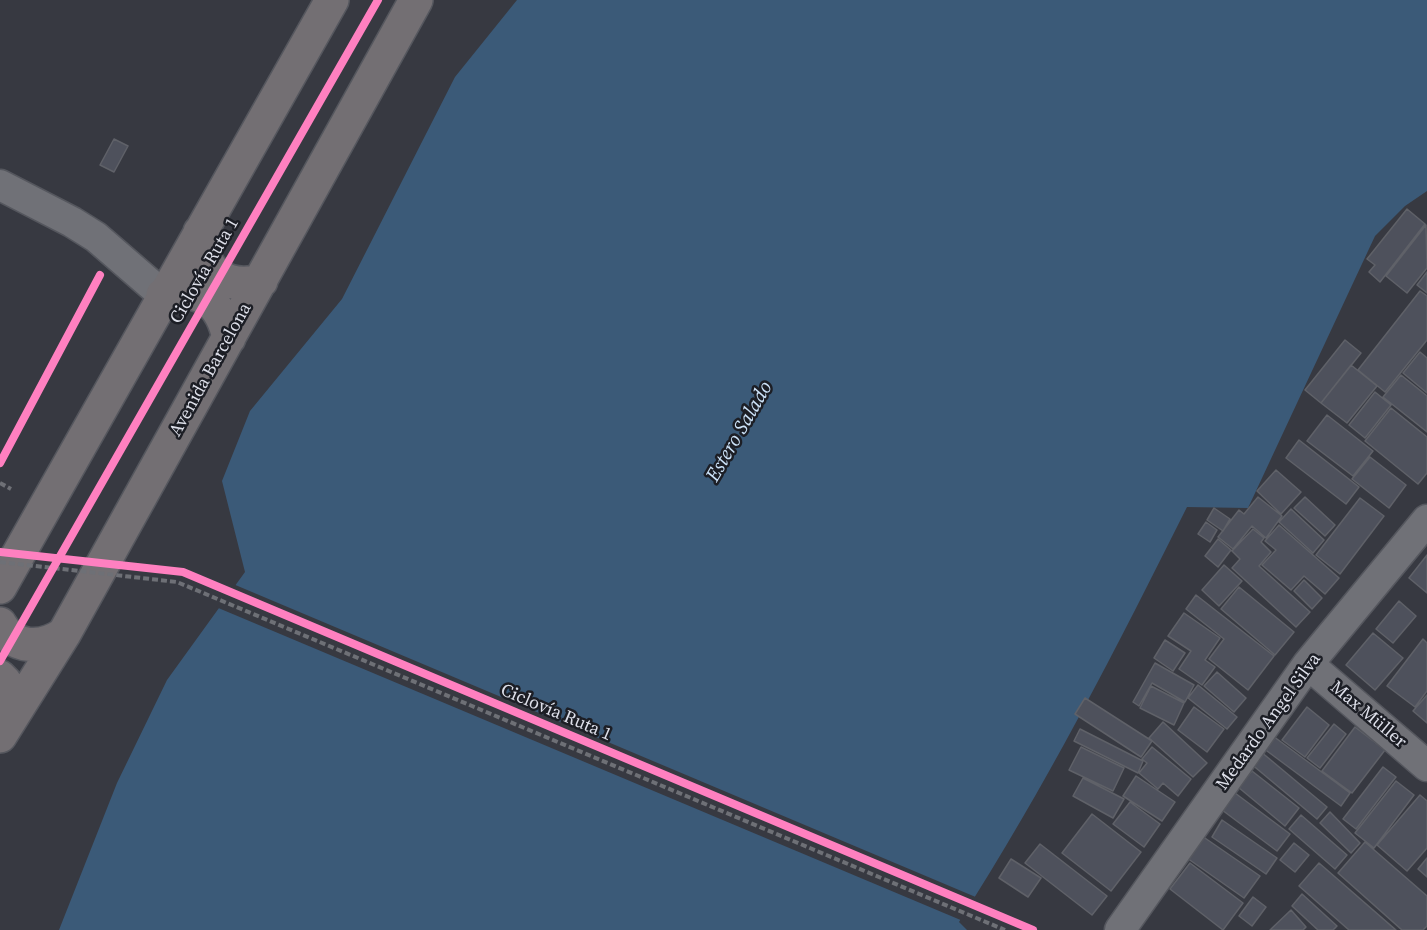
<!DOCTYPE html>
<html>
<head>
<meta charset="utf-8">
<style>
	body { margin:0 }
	canvas { display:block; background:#373941 }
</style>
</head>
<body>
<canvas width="1427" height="930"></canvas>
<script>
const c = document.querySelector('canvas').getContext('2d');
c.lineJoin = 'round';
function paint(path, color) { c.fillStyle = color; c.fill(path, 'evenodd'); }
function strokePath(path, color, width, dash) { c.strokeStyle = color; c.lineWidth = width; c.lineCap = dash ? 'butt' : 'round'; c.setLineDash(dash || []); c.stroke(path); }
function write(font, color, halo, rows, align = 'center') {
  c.font = font + ' "Source Serif 4",serif'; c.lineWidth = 5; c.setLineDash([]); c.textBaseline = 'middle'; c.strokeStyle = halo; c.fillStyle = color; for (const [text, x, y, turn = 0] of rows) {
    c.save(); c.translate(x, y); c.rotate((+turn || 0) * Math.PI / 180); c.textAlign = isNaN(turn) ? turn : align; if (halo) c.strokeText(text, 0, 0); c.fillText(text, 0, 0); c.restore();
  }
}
paint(new Path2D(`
	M 517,0 L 1427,0 L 1427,191 L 1405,206 L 1375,236 L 1248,508 L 1187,507 C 1116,649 1045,788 959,922 L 967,930 L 59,930 L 117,783 L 167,680 L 245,572 L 222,481 L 250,411 L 342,299 L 455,77 Z`), '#3b5a78');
paint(new Path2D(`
	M 233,584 L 978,898 L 963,921 L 216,607 Z`), '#373941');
const building = new Path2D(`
	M 114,139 L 128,146 L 114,172 L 100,165 Z
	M 1407,209 L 1425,224 L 1380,282 L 1369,272 L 1375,265 L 1367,259 Z
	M 1426,225 L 1427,268 L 1407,293 L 1386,276 Z
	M 1427,272 L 1427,293 L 1417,285 Z
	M 1420,291 L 1427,296 L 1427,340 L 1385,392 L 1358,370 Z
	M 1345,340 L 1361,353 L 1321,403 L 1305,390 Z
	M 1420,352 L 1427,358 L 1427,393 L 1403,373 Z
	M 1351,365 L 1377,386 L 1347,423 L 1321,403 Z
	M 1401,375 L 1427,396 L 1427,432 L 1383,397 Z
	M 1375,392 L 1391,405 L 1365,438 L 1349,425 Z
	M 1391,408 L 1427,437 L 1427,473 L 1418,484 L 1365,441 Z
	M 1327,415 L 1373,451 L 1353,476 L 1307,441 Z
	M 1299,440 L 1359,487 L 1346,504 L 1286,458 Z
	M 1370,457 L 1406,485 L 1389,508 L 1352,479 Z
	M 1276,470 L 1301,492 L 1281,514 L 1257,491 Z
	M 1258,497 L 1282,516 L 1266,538 L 1252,526 L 1233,549 L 1218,537 L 1239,510 L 1244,514 Z
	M 1305,497 L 1335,525 L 1325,536 L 1294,508 Z
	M 1360,498 L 1384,516 L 1340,574 L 1316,555 Z
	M 1214,508 L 1230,519 L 1223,531 L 1207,520 Z
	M 1291,509 L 1324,540 L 1313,553 L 1279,522 Z
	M 1206,522 L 1217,530 L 1210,542 L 1198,534 Z
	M 1279,525 L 1339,578 L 1325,594 L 1304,576 L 1291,590 L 1262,565 L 1276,550 L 1265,541 Z
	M 1253,529 L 1264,538 L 1261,542 L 1271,552 L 1259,566 L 1310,612 L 1296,627 L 1232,568 L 1240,559 L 1232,551 Z
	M 1218,539 L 1231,550 L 1218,567 L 1205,556 Z
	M 1427,555 L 1427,593 L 1409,578 Z
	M 1224,565 L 1242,581 L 1219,606 L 1202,590 Z
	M 1304,580 L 1322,598 L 1312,609 L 1294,591 Z
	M 1239,587 L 1294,632 L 1275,655 L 1221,609 Z
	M 1196,595 L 1274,656 L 1248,690 L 1209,659 L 1224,639 L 1186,609 Z
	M 1399,601 L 1416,616 L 1393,643 L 1376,629 Z
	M 1184,613 L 1220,638 L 1205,660 L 1215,667 L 1202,685 L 1179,669 L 1191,651 L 1168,636 Z
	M 1373,633 L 1403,658 L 1375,690 L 1346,665 Z
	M 1423,639 L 1427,643 L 1427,691 L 1415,707 L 1387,686 Z
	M 1165,640 L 1185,653 L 1173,671 L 1154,658 Z
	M 1155,663 L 1194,685 L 1185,702 L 1152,683 L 1139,706 L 1133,702 Z
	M 1217,672 L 1246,698 L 1234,712 L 1204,686 Z
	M 1198,685 L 1237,717 L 1227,729 L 1188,698 Z
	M 1151,686 L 1184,703 L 1174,725 L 1140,708 Z
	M 1427,695 L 1427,723 L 1413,711 Z
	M 1085,698 L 1152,741 L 1141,757 L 1075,714 Z
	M 1194,707 L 1224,729 L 1207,752 L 1178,730 Z
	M 1307,707 L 1329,725 L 1305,757 L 1282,740 Z
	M 1163,722 L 1207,763 L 1193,777 L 1149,738 Z
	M 1334,724 L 1346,734 L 1320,768 L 1307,758 Z
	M 1355,727 L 1385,750 L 1352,793 L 1322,771 Z
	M 1080,729 L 1143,761 L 1138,773 L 1074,741 Z
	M 1273,736 L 1350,793 L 1341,806 L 1263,748 Z
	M 1081,747 L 1124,768 L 1113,791 L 1069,770 Z
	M 1152,747 L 1191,779 L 1178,796 L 1163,783 L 1158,789 L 1139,773 L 1147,763 L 1142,759 Z
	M 1260,751 L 1327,807 L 1317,819 L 1250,763 Z
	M 1383,767 L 1396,777 L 1356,829 L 1343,819 Z
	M 1252,771 L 1299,808 L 1285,826 L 1238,787 Z
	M 1136,776 L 1175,802 L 1162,821 L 1123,796 Z
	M 1083,778 L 1124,799 L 1113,818 L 1073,796 Z
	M 1396,781 L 1414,795 L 1374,848 L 1355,833 Z
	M 1235,793 L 1290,834 L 1277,851 L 1222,810 Z
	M 1420,795 L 1427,801 L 1427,848 L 1407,871 L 1377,845 Z
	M 1130,802 L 1160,824 L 1144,847 L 1113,824 Z
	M 1330,812 L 1360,843 L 1351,853 L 1320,823 Z
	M 1092,814 L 1141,852 L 1111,891 L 1062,853 Z
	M 1301,815 L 1347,855 L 1335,869 L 1289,829 Z
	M 1222,820 L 1277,858 L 1266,874 L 1212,837 Z
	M 1202,836 L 1260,876 L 1244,898 L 1187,858 Z
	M 1365,842 L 1427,896 L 1427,926 L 1423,930 L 1402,930 L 1338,873 Z
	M 1294,843 L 1309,855 L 1295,872 L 1280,860 Z
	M 1040,844 L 1107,896 L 1092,915 L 1025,863 Z
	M 1427,858 L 1427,877 L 1418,869 Z
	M 1011,859 L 1041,878 L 1028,897 L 999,878 Z
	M 1190,863 L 1243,903 L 1223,930 L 1170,889 Z
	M 1319,863 L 1396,930 L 1349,930 L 1299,886 Z
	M 1302,894 L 1337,926 L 1333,930 L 1318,930 L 1292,906 Z
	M 1253,897 L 1266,907 L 1252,926 L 1239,916 Z
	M 1291,910 L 1306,927 L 1303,930 L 1270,930 Z`);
paint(building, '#4e515c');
strokePath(building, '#5f6168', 1.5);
const minor = new Path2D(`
	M 0,185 L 72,222 L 96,237 L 163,295
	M 1308,664 L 1427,766
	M 1120,930 L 1308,664 L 1427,520`);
const major = new Path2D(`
	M 200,232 C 201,270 223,290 261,281
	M 163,295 C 201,286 221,302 229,338
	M 0,587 L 332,0
	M 0,624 C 14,650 42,649 64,634
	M 0,677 C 13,688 13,703 10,719
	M 0,736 L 64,634 L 416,0`);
strokePath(minor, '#55575e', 33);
strokePath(major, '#55575e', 36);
strokePath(new Path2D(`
	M 0,483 L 11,489`), '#6e7076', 4, [6, 3]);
strokePath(minor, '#707177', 30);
strokePath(major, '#736f73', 33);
strokePath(new Path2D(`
	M 0,562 L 177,582 L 1005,930`), '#6e7076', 4, [6, 3]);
strokePath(new Path2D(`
	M 0,463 L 100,275
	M 0,552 L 183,572 L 1033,930
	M 0,661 L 378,0`), '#ff80c0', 8);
write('18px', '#dddfe9', '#1c1e25', [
	["Ciclovía Ruta 1",205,271,-60],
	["Avenida Barcelona",211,370,-61],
	["Ciclovía Ruta 1",556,713,23],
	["Max Müller",1368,715,40],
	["Medardo Angel Silva",1269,722,-54]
]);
write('italic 20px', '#cde3f9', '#1c1e25', [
	["Estero Salado",740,432,-60]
]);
</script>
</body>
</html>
